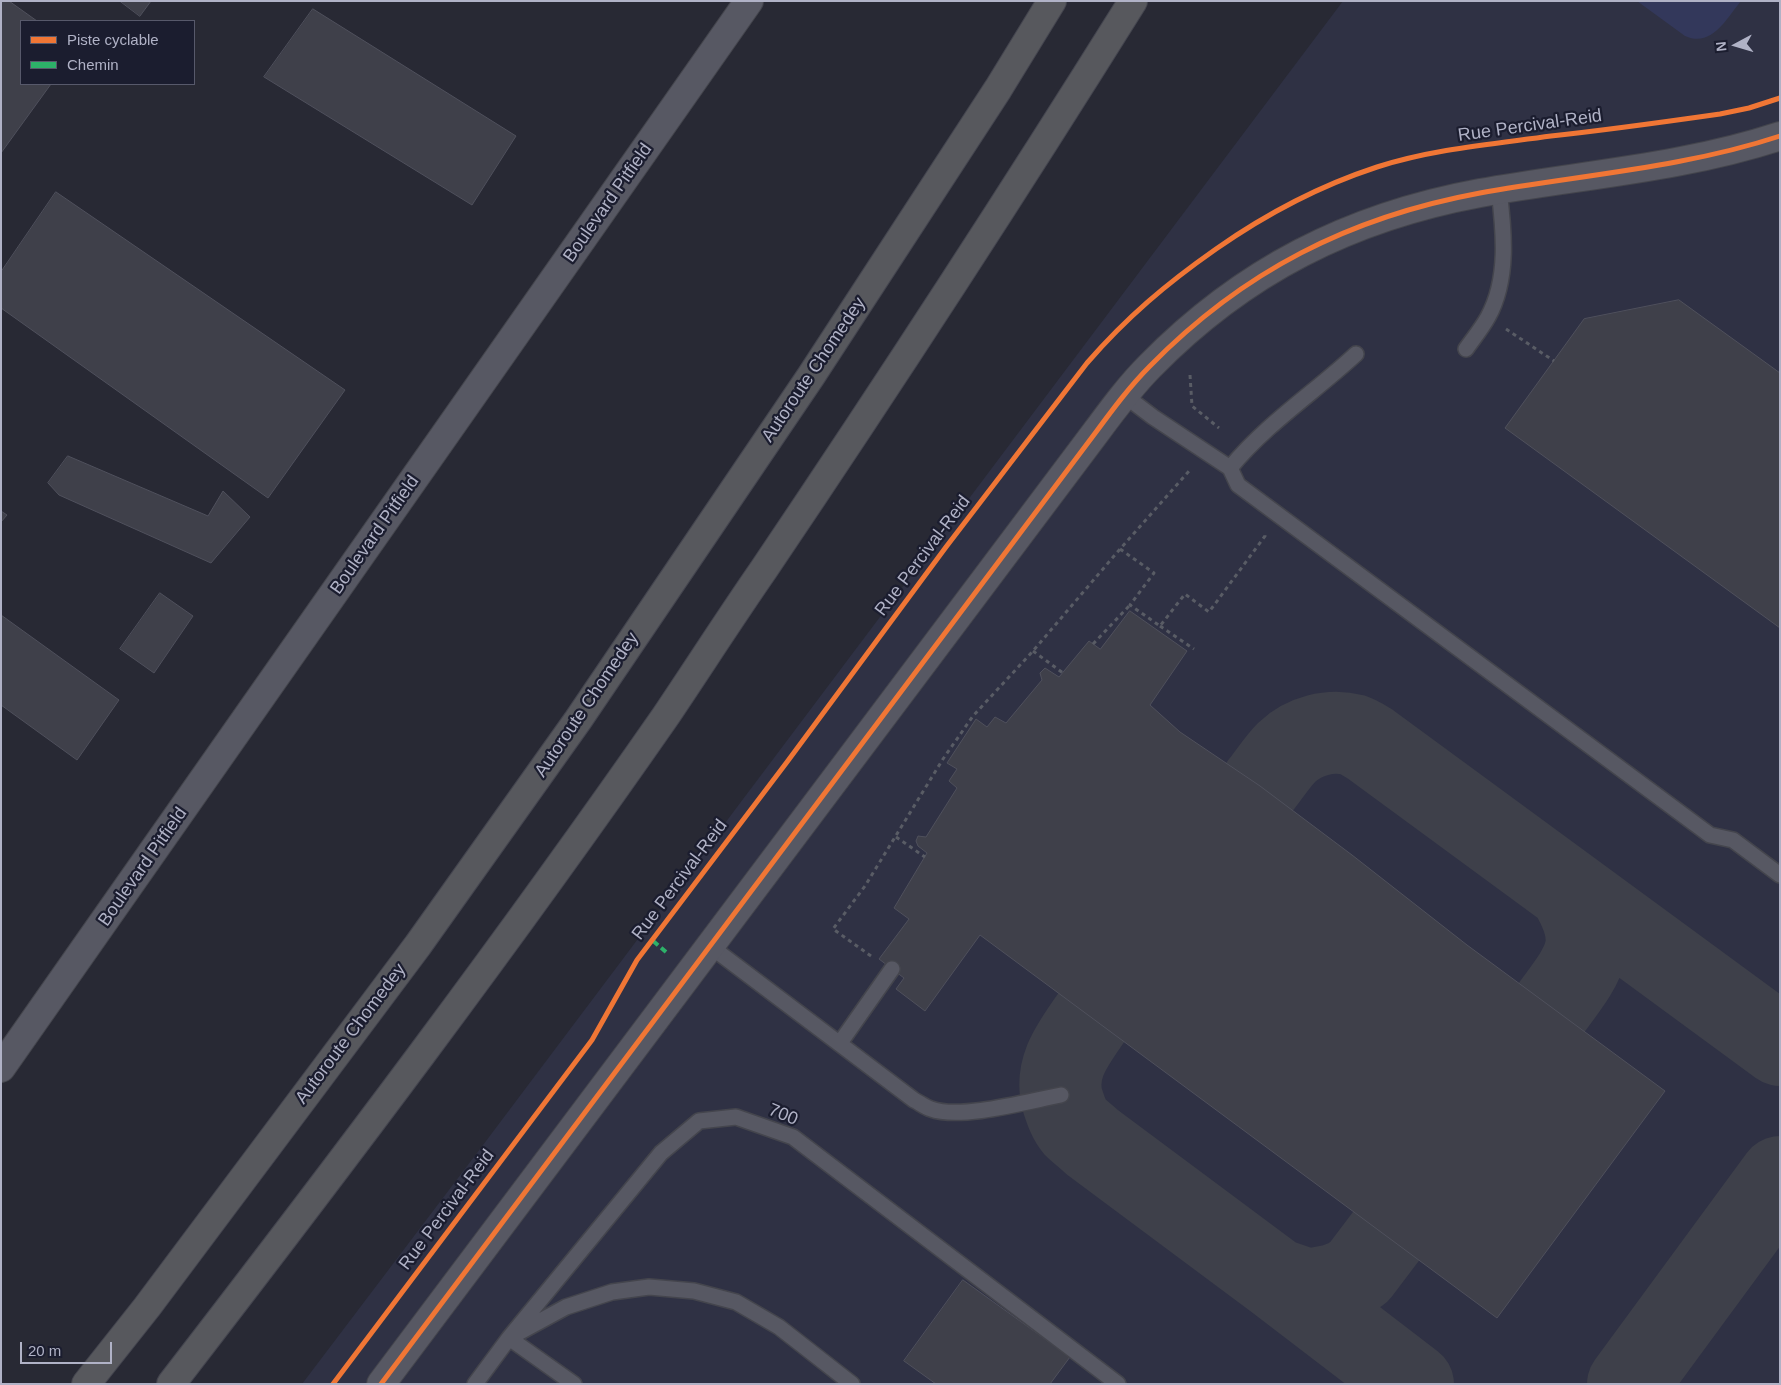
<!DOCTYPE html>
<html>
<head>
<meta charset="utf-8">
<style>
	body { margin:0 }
	#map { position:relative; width:1781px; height:1385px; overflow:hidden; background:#282934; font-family:Arial,sans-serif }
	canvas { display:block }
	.frame { position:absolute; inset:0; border:2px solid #b0b2c6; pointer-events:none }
	.legend { position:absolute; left:20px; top:20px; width:175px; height:65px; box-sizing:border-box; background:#1b1d2f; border:1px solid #57596b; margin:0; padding:6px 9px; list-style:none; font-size:15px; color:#b0b2c6 }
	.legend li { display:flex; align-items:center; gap:10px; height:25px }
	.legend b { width:25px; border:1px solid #57596b }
	.north { position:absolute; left:1711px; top:20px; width:50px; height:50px; -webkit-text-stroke:4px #1b1d2f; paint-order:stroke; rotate:264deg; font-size:14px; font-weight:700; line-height:20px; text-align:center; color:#b0b2c6 }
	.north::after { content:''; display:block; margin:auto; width:18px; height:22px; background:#b0b2c6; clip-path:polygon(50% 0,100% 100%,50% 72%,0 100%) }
	.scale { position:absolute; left:20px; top:1342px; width:92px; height:22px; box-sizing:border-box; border:2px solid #b0b2c6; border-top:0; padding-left:6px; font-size:15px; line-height:18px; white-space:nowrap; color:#b0b2c6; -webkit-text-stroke:4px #1b1d2f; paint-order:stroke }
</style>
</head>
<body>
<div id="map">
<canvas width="1781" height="1385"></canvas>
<div class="frame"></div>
<ul class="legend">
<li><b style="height:6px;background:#f07635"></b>Piste cyclable</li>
<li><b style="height:6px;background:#2db169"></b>Chemin</li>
</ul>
<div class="north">N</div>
<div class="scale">20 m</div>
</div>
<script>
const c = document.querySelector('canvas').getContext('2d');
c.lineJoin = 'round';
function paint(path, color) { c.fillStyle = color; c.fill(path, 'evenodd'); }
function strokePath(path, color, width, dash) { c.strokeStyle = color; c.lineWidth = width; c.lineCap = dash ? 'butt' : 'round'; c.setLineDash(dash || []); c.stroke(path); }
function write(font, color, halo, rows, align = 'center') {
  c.font = font + ' Arial,sans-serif'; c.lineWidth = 4.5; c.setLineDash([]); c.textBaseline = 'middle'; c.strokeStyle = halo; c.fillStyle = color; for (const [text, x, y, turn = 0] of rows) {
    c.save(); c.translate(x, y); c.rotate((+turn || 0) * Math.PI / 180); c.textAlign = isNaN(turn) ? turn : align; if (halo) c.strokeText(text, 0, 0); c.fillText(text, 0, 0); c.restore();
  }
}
paint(new Path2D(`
	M 1343,1 L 1780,1 L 1780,1384 L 302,1384 L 483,1145 Z`), '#2f3144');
paint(new Path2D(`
	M 1637,1 L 1741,1 C 1726,19 1712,48 1685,36 Z`), '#33385b');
strokePath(new Path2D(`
	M 1260,786 C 1269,775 1277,762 1287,752 C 1304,736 1330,729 1353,735 C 1359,737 1365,741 1370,744 L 1780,1045
	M 1552,1007 C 1586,961 1601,944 1569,890
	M 1091,1018 C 1073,1044 1053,1069 1063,1102 C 1066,1111 1069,1120 1075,1127 C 1080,1132 1087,1137 1092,1142 L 1276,1279 L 1413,1384
	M 1276,1279 L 1308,1290 L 1334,1285 L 1347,1280 L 1359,1272 L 1387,1235
	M 1628,1384 L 1780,1177`), '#3e404a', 82);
const building = new Path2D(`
	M 1,1 L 9,1 L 37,21 L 21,21 L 21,84 L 51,84 L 1,153 Z
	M 120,1 L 151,1 L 140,16 Z
	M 313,9 L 516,136 L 472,205 L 264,77 Z
	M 56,192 L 345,390 L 268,498 L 1,308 L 1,272 Z
	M 1679,300 L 1780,373 L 1780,628 L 1505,428 L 1584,319 Z
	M 68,456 L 208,516 L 223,491 L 250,517 L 211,563 L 59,495 L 48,483 Z
	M 1,511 L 7,515 L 1,522 Z
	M 160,593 L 193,616 L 154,673 L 120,649 Z
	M 1130,611 L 1187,651 L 1150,705 L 1180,732 L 1260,786 L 1352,855 L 1467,945 L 1665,1091 L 1497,1318 L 980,935 L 925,1011 L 896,989 L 904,978 L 879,959 L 909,919 L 894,908 L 927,853 L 918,846 L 916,841 L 918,836 L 926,837 L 957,788 L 949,781 L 957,769 L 947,763 L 976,719 L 987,727 L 995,717 L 1006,723 L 1042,680 L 1040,673 L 1045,668 L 1059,677 L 1089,641 L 1100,649 Z
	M 1,615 L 119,700 L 77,760 L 1,705 Z
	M 963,1280 L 1070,1357 L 1050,1384 L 936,1384 L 904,1361 Z`);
paint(building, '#3f404a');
strokePath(building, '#4f505c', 1);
const lane = new Path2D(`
	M 1466,349 C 1473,339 1482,328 1488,317 C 1509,279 1504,231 1499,190
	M 1124,395 L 1153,417 L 1230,468 C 1266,424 1315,392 1356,354
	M 1230,468 L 1238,485 L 1710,835 L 1733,840 L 1780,875
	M 710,946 L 914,1100 C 920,1103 925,1107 931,1109 C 961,1120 1029,1101 1061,1095
	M 840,1043 L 892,969
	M 475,1384 L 509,1338 L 661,1153 L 699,1121 L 736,1117 L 793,1137 L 1118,1384
	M 574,1384 L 509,1338 L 566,1307 L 612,1292 L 649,1287 L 694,1291 L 736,1302 L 779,1327 L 852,1384`);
const street = new Path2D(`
	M 1,1068 L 749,1
	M 381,1384 L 1096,432 C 1113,409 1130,386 1150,366 C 1243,271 1350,217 1480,193 C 1580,175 1683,168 1780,136`);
const highway = new Path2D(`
	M 86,1384 L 147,1307 L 418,945 L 578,720 L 811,376 L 998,89 L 1052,1
	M 171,1384 C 340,1165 507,944 665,717 C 698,668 730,618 764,569 C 890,382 1013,193 1133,1`);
strokePath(lane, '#44454d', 18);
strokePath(street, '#44454d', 30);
strokePath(highway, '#44454f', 30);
strokePath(new Path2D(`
	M 1506,329 L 1554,361
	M 1190,375 L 1192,406 L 1219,428
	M 1120,549 L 1154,573 L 1130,605 L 1160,626 L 1185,594 L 1209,612 L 1265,536 L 1265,534
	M 1160,626 L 1194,649
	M 1093,644 L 1130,605
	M 1033,651 L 1063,673
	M 896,837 L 925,857
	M 871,956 L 833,929 L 865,886 L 943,759 L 973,716 L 1033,651 L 1120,549 L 1190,470`), '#595c65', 3, [4, 4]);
strokePath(lane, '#575863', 15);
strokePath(street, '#575863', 28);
strokePath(highway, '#57585d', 28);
strokePath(new Path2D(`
	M 652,940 L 666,952`), '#2db169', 4, [8, 4]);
strokePath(new Path2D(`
	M 333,1384 L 592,1040 L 637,960 L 787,762 L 946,547 L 1087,363 C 1127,317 1166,284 1216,249 C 1266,214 1319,186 1377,167 C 1433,149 1493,144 1551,136 C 1607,130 1664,122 1720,114 L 1749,108 L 1780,98
	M 381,1384 L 1096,432 C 1113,409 1130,386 1150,366 C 1243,271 1350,217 1480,193 C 1580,175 1683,168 1780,136`), '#f07635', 5);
write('18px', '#b0b2c6', '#1b1d2f', [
	["Rue Percival-Reid",1530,126,-8],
	["Boulevard Pitfield",608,203,-55],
	["Autoroute Chomedey",814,370,-56],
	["Boulevard Pitfield",375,535,-55],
	["Rue Percival-Reid",923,556,-53],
	["Autoroute Chomedey",587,705,-56],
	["Boulevard Pitfield",143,867,-55],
	["Rue Percival-Reid",680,880,-53],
	["Autoroute Chomedey",351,1034,-53],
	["700",783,1115,22],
	["Rue Percival-Reid",447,1210,-53]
]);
</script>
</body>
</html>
